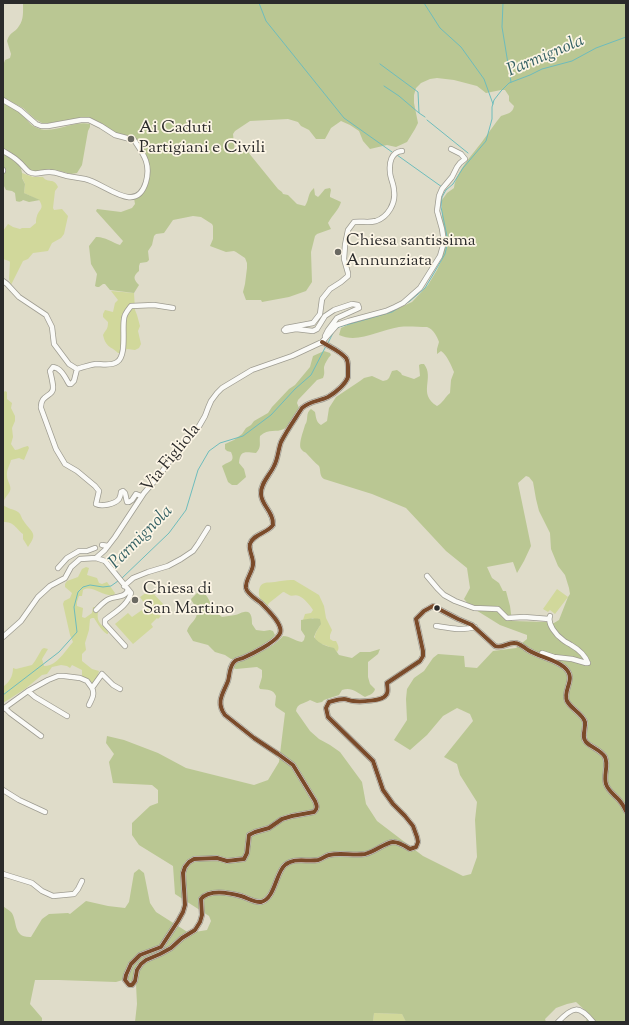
<!DOCTYPE html>
<html>
<head>
<meta charset="utf-8">
<style>
	body { margin:0 }
	#map { position:relative; width:629px; height:1025px; overflow:hidden; background:#dfdcc9; font-family:"Sorts Mill Goudy",serif }
	canvas { display:block }
	.frame { position:absolute; inset:0; border:4px solid #2b2b2b; pointer-events:none }
</style>
</head>
<body>
<div id="map">
<canvas width="629" height="1025"></canvas>
<div class="frame"></div>
</div>
<script>
const c = document.querySelector('canvas').getContext('2d');
c.lineJoin = 'round';
function paint(path, color) { c.fillStyle = color; c.fill(path, 'evenodd'); }
function strokePath(path, color, width, dash) { c.strokeStyle = color; c.lineWidth = width; c.lineCap = dash ? 'butt' : 'round'; c.setLineDash(dash || []); c.stroke(path); }
function write(font, color, halo, rows, align = 'center') {
  c.font = font + ' "Sorts Mill Goudy",serif'; c.lineWidth = 3.5; c.setLineDash([]); c.textBaseline = 'middle'; c.strokeStyle = halo; c.fillStyle = color; for (const [text, x, y, turn = 0] of rows) {
    c.save(); c.translate(x, y); c.rotate((+turn || 0) * Math.PI / 180); c.textAlign = isNaN(turn) ? turn : align; if (halo) c.strokeText(text, 0, 0); c.fillText(text, 0, 0); c.restore();
  }
}
paint(new Path2D(`
	M 22,173 L 33,177 L 43,177 C 48,184 54,177 58,187 L 55,191 L 53,208 L 54,210 L 62,209 L 68,216 L 64,234 L 61,238 L 52,243 L 48,251 L 33,253 L 28,259 L 23,261 L 11,285 L 9,279 L 10,262 L 9,261 L 3,259 L 3,231 L 8,224 L 13,227 L 20,229 L 22,228 L 30,228 L 36,223 C 36,221 36,218 37,216 C 39,209 45,209 39,200 L 24,193 L 25,184 L 21,175 Z
	M 111,291 L 134,293 L 135,310 L 137,315 L 140,326 L 138,331 L 141,344 L 139,348 L 135,350 L 127,349 L 123,353 L 118,353 C 111,346 106,348 103,335 C 106,329 108,330 108,322 L 103,317 L 103,314 L 105,310 L 113,312 L 115,303 L 118,300 Z
	M 5,391 L 7,392 L 7,399 L 12,403 L 11,408 L 15,416 L 15,421 L 12,428 L 13,437 L 11,444 L 15,450 C 18,450 25,446 28,446 L 29,448 L 24,460 L 19,458 L 11,460 C 10,465 6,470 7,476 C 7,481 12,486 10,491 C 7,497 4,497 3,505 C 8,509 14,509 18,512 C 21,514 21,517 23,520 C 31,533 39,532 28,547 L 23,539 L 23,534 C 15,528 15,522 3,522 L 3,393 Z
	M 86,567 L 89,568 L 87,575 L 97,578 L 99,583 L 102,584 L 107,582 L 115,593 L 114,595 C 103,597 92,584 83,590 L 82,596 L 79,596 L 77,602 L 77,606 L 83,608 L 82,617 L 85,618 L 92,613 L 93,607 L 95,607 L 95,610 L 98,612 C 96,624 103,624 108,632 L 108,634 L 107,634 C 101,630 98,624 94,618 L 92,618 L 90,619 L 89,630 L 85,643 L 86,650 L 82,654 L 82,661 L 92,669 L 99,671 L 95,684 L 94,685 L 88,679 L 82,677 L 82,670 L 72,665 L 70,668 L 67,666 L 61,665 L 52,667 L 47,674 L 42,675 L 25,689 L 3,703 L 3,687 C 9,682 13,677 13,668 L 16,669 L 32,665 L 35,661 L 42,649 L 44,648 L 48,649 L 42,659 L 44,666 C 56,667 65,651 73,642 L 70,635 L 63,604 L 64,601 L 70,598 L 72,593 L 65,587 L 65,584 L 67,581 L 78,577 L 82,569 Z
	M 291,580 L 294,580 L 319,595 L 324,606 L 326,618 L 332,630 L 330,635 L 330,639 L 333,641 L 336,641 C 338,645 340,648 337,652 C 329,641 304,648 320,626 L 313,618 L 308,620 L 303,620 L 305,614 L 311,613 L 313,610 C 310,605 304,598 299,596 C 295,594 292,597 289,595 C 287,594 285,592 283,592 L 269,603 L 267,607 C 262,601 258,598 259,590 C 261,581 267,583 275,582 C 280,581 286,580 291,580 Z
	M 557,589 L 568,597 L 555,614 L 550,610 L 548,612 L 543,609 Z
	M 150,590 L 167,608 L 159,615 L 161,616 L 158,619 L 157,618 L 151,624 L 153,627 L 133,644 L 115,624 L 128,613 L 132,617 L 142,610 L 146,606 L 140,597 Z
	M 374,1013 L 402,1014 L 406,1022 L 373,1022 Z`), '#d1d89b');
paint(new Path2D(`
	M 23,3 L 626,3 L 626,1022 L 586,1022 L 588,1013 L 576,1002 L 567,1004 L 556,1008 L 545,1019 L 546,1022 L 406,1022 L 402,1014 L 374,1013 L 373,1022 L 135,1022 L 137,1004 L 136,984 L 126,979 L 116,982 L 59,980 L 35,980 L 30,1004 L 42,1018 L 42,1022 L 3,1022 L 3,906 C 5,908 9,910 11,912 C 18,920 12,938 31,937 L 42,919 L 49,914 L 68,913 L 70,914 L 86,901 L 108,906 L 125,908 L 129,902 L 134,873 L 139,869 L 144,873 L 150,903 L 156,912 L 189,933 L 207,930 L 211,921 L 209,916 L 175,894 L 173,866 L 139,845 L 132,835 L 132,823 L 150,806 L 158,803 L 158,790 L 152,785 L 113,783 L 109,762 L 114,754 L 106,743 L 107,736 L 124,740 L 158,753 L 186,768 L 254,785 L 268,780 L 279,762 L 285,713 L 276,707 L 275,705 L 276,696 C 273,689 268,690 260,689 L 259,687 L 262,677 L 262,670 L 257,667 L 236,669 L 233,668 L 234,665 C 250,653 270,652 283,636 C 290,636 295,641 302,642 L 304,640 L 305,636 L 301,630 L 301,620 C 307,619 314,618 320,619 L 321,624 L 316,632 L 314,637 C 319,644 326,646 334,648 L 339,655 L 352,658 L 360,652 L 370,652 L 380,649 L 378,654 L 368,662 L 368,677 L 370,684 L 375,689 C 374,694 369,695 365,697 C 356,692 352,687 342,690 L 339,695 L 324,700 L 322,702 L 317,703 L 310,700 C 304,704 297,703 296,711 L 310,731 L 319,739 L 330,745 L 340,752 L 362,782 L 366,804 L 377,821 L 423,856 L 463,876 L 471,874 L 477,857 L 475,820 L 477,802 L 460,775 L 457,764 L 444,757 L 473,721 L 470,714 L 457,708 L 443,716 L 427,735 L 410,750 L 394,740 L 407,720 L 406,699 L 407,689 L 414,678 L 424,671 L 433,658 L 438,654 L 464,656 L 465,667 L 477,668 L 493,651 L 516,648 L 527,639 L 527,635 L 500,625 L 471,607 L 464,599 L 470,588 L 467,568 L 446,551 L 406,508 L 372,494 L 324,479 C 319,476 321,470 319,466 C 314,462 311,458 307,454 C 306,452 303,452 302,450 C 297,446 304,430 305,425 C 309,420 305,413 311,409 L 315,412 C 316,417 316,422 321,425 L 327,421 L 329,408 L 336,397 L 360,381 L 364,378 L 372,376 L 383,381 L 387,380 L 389,378 L 392,371 L 397,370 L 401,373 L 402,375 L 414,379 L 420,376 L 419,365 L 421,364 L 424,364 C 435,378 417,394 437,406 C 443,403 445,397 450,393 L 451,380 L 454,372 C 451,365 447,355 441,351 L 437,354 L 437,349 L 439,342 C 437,336 433,329 427,327 C 418,327 408,326 399,327 C 379,330 358,344 339,335 L 341,328 L 362,318 L 388,313 L 412,302 L 428,285 L 437,270 L 442,259 L 445,242 L 442,216 L 442,200 L 447,193 L 454,188 C 456,171 474,153 484,139 C 490,131 495,123 501,116 C 507,114 513,113 514,106 L 509,101 L 509,96 L 505,90 L 501,90 L 486,93 L 477,86 L 454,80 L 437,78 L 430,79 L 421,83 L 416,88 L 414,95 L 414,103 L 418,123 L 415,129 L 407,142 L 396,147 L 387,145 L 370,149 L 363,141 L 359,131 L 350,125 L 341,121 L 331,128 L 325,139 L 316,139 L 309,130 L 301,126 L 298,122 L 288,119 L 250,121 L 235,131 L 233,134 L 235,153 L 239,155 L 245,151 L 248,152 L 278,189 L 282,192 L 283,194 L 288,195 L 297,204 L 305,206 C 310,198 307,194 314,188 L 315,195 L 318,197 L 320,195 L 325,189 L 330,188 L 331,190 L 330,195 L 330,197 L 341,202 C 339,210 332,215 328,223 L 331,229 L 317,234 L 315,236 L 311,252 L 312,282 L 306,291 L 289,297 L 262,302 L 261,300 L 246,300 L 243,292 L 245,284 L 247,268 L 247,263 L 245,258 L 236,252 L 234,251 L 226,252 L 210,246 L 213,239 L 213,226 L 212,224 L 201,217 L 193,216 L 173,220 L 164,233 L 156,234 L 154,236 L 152,245 L 148,251 L 149,260 L 147,262 L 140,263 L 139,266 L 139,271 C 133,276 133,279 139,285 L 134,293 L 110,290 L 105,284 L 103,284 L 99,287 L 97,287 L 95,286 L 97,274 L 91,264 L 89,246 L 96,237 C 103,236 112,242 120,245 L 123,241 L 96,211 L 97,209 L 121,212 L 132,208 L 135,204 L 134,198 L 143,188 L 147,167 L 138,142 L 115,133 L 88,119 L 79,118 L 51,123 L 42,123 L 35,119 L 23,108 L 3,98 L 3,66 L 5,60 L 10,58 L 11,54 L 7,41 C 10,31 15,33 19,26 C 24,20 23,10 23,3 ZM 526,476 L 529,477 L 533,482 L 536,499 L 539,511 L 550,533 L 551,549 L 558,566 L 565,575 L 569,588 L 570,594 L 568,597 L 559,620 L 554,623 L 546,622 L 512,621 L 510,606 L 506,591 L 503,591 L 499,583 L 492,578 L 487,567 L 513,562 L 517,573 L 524,561 L 531,546 L 518,483 Z
	M 3,103 C 9,106 16,109 21,114 C 26,118 30,125 35,127 C 52,136 72,120 90,124 L 90,127 L 88,131 L 82,165 L 77,173 L 71,174 L 56,170 L 46,170 L 34,172 L 28,168 L 24,164 L 3,149 Z
	M 3,153 L 17,163 L 21,168 L 22,173 L 22,178 L 25,184 L 24,193 L 40,200 L 29,202 L 23,200 C 21,202 19,202 16,201 L 15,193 L 12,191 L 6,190 L 3,184 L 3,177 L 5,170 L 3,163 Z
	M 324,351 L 330,353 L 331,355 C 328,358 325,363 324,367 C 324,372 325,373 323,378 L 317,380 L 298,400 L 297,403 L 299,408 C 295,414 291,425 284,429 C 276,433 269,428 260,436 C 259,443 262,447 256,453 C 245,452 240,450 239,463 L 244,469 L 246,477 L 237,485 L 232,485 L 228,482 L 222,466 C 228,461 236,463 231,452 L 227,451 L 225,449 L 225,444 L 234,440 L 242,434 L 246,428 L 251,425 L 254,421 L 268,413 L 272,407 L 289,389 L 295,385 L 310,367 L 313,356 Z
	M 198,592 C 208,594 207,597 211,604 C 213,608 218,614 222,617 C 226,616 231,616 235,615 C 238,615 241,612 244,612 C 252,610 252,619 252,624 L 256,630 L 264,631 L 270,630 L 273,631 L 275,635 L 269,642 L 243,656 L 233,659 L 231,659 L 225,655 L 215,652 L 208,645 L 193,641 L 187,631 C 189,623 198,620 197,611 C 197,606 192,603 191,599 Z`), '#bac793');
strokePath(new Path2D(`
	M 259,3 L 266,21 L 344,118 L 392,152
	M 424,3 L 440,28 L 461,47 L 484,79 L 493,104
	M 503,3 L 502,27 L 511,82
	M 380,64 L 418,92 L 419,113 L 425,117
	M 384,86 L 399,96 L 419,113
	M 427,120 L 468,153
	M 397,155 L 442,187
	M 405,304 L 410,301 L 425,288 L 434,273 L 445,254 L 448,241 L 441,207 L 442,197 L 446,190 L 453,184 L 463,168 L 486,141 L 492,119 L 492,107 L 494,100 L 501,91 L 509,83 L 530,75 L 542,69 L 572,61 L 596,48 L 626,37
	M 336,329 L 339,327 L 392,312 L 400,307
	M 328,343 L 333,333
	M 121,579 L 169,533 L 186,510 L 198,470 L 209,451 L 220,443 L 243,436 L 271,415 L 295,389 L 311,375 L 326,346
	M 3,695 L 59,652 L 77,632 L 74,607 L 78,592 L 83,587 L 90,585 L 103,587 L 111,586 L 118,581`), '#6ebcbc', 1);
const minor = new Path2D(`
	M 3,100 L 20,110 L 36,124 L 41,126 L 48,126 L 81,120 L 89,120 L 101,126 L 115,135 L 134,140 C 144,155 151,164 146,182 C 136,216 105,183 85,179 C 79,178 73,177 67,176 C 62,175 56,172 50,172 C 42,171 36,176 29,172 C 25,169 22,164 18,161 C 14,157 8,154 3,151
	M 3,170 L 3,171
	M 3,281 L 7,284 L 19,297 L 46,315 L 52,327 L 54,344 L 69,364 L 77,369 L 74,381 L 71,384 L 69,384 C 65,377 61,368 53,367 L 50,371 C 51,375 53,384 53,387 C 54,397 40,394 41,408 L 56,449 L 65,464 L 77,471 L 95,486 L 99,491 L 96,504 C 102,507 115,504 119,499 C 120,497 121,494 121,492 L 123,491 L 125,493 L 127,502 L 129,502 L 132,500 L 136,494 L 141,496
	M 325,336 L 328,330 L 337,318 L 359,308 L 358,305 L 352,304 L 334,310 L 325,316 L 317,329 L 313,331 L 296,329 L 285,331 L 284,330 L 286,328 L 313,323 L 320,314 L 322,299 L 330,289 L 341,282 L 348,276 L 348,273 L 344,259 L 345,245 L 348,230 L 354,222 C 362,221 369,223 376,221 C 388,217 396,203 394,191 C 394,184 390,178 390,172 C 389,163 391,152 402,151
	M 322,342 C 330,347 340,351 346,358 C 348,361 348,364 348,367 C 348,370 348,374 348,377 C 345,385 335,393 328,397 C 320,401 310,401 302,408 C 295,419 287,430 281,442 C 278,450 278,459 274,466 C 270,475 260,484 261,494 C 261,505 274,512 273,525 C 268,533 253,534 250,544 C 248,550 254,558 253,565 C 252,573 245,580 246,588 C 247,594 256,599 261,603 C 267,609 286,627 279,635 C 274,643 252,654 243,658 C 241,659 237,659 235,661 C 229,666 230,674 228,681 C 224,692 215,702 225,715 L 254,738 L 278,754 L 293,765 L 315,801 C 317,806 318,808 314,812 L 292,816 L 282,819 L 269,828 L 255,832 L 249,835 L 247,853 L 244,859 L 227,861 L 217,858 L 194,859 L 189,862 L 185,867 L 183,873 L 185,905 L 183,912 L 178,921 L 161,947 L 140,955 L 131,964 L 126,975 L 125,980 L 129,985 L 132,985 L 135,981 L 137,970 L 141,964 L 146,960 L 160,954 L 171,948 L 182,938 L 195,930 L 200,922 L 202,915 L 201,899 C 209,889 230,893 241,896 C 248,898 254,903 261,902 C 275,899 276,872 285,865 C 294,857 307,862 318,860 C 322,859 325,856 329,855 C 341,852 353,856 365,854 C 375,852 384,843 393,842 C 399,842 405,846 410,849 L 416,847 L 418,842 L 417,837 L 413,826 L 405,816 L 393,804 L 383,790 L 373,761 L 328,717 L 326,708 L 329,702 C 333,701 339,699 344,699 C 347,699 350,701 353,701 C 360,702 383,701 386,695 C 389,692 387,687 387,683 L 420,661 L 423,656 L 423,651 L 416,619 L 424,611 L 433,606 L 458,619 L 472,625 L 495,646 C 502,649 508,642 515,643 C 520,643 524,648 528,650 C 539,657 554,659 564,667 C 578,679 562,689 567,701 C 571,709 583,714 585,722 C 586,729 581,737 586,742 C 592,748 601,750 605,757 C 609,766 603,775 606,784 C 608,791 615,795 619,800 C 622,803 624,807 626,811
	M 77,369 C 83,367 90,365 96,364 C 102,364 112,366 117,362 C 127,356 122,329 124,319 C 124,314 128,310 131,306 L 154,305 L 173,308
	M 102,545 L 108,546
	M 96,558 L 105,550 L 115,537 L 144,493 L 158,477 L 183,443 L 198,428 L 205,416 L 208,408 L 211,401 L 217,393 L 222,388 L 252,370 L 292,356 L 322,342 L 337,325 L 349,321 L 386,311 L 395,307 L 403,303 L 420,288 L 440,256 L 444,242 L 442,229 L 437,211 L 439,196 L 442,189 L 452,177 L 457,167 L 460,163 L 465,159 L 461,154 L 451,149
	M 58,568 L 67,558 L 79,551 L 87,551 L 95,548
	M 427,576 L 438,589 L 444,595 L 455,601 L 474,608 L 498,609 L 507,618 L 524,617 L 549,619
	M 124,586 L 133,578 L 148,572 L 168,566 L 181,559 L 193,551 L 198,544 L 208,528
	M 96,610 C 100,606 104,601 109,599 C 116,596 125,598 128,590
	M 436,626 C 449,628 462,631 475,627
	M 3,637 L 21,621 L 38,597 L 50,586 L 65,578 L 71,567 L 80,559 L 96,558 L 105,561 L 131,593 C 128,605 115,612 105,620 L 105,624 L 125,646
	M 542,653 L 554,657 L 572,659 L 586,663 L 588,663 C 585,655 578,649 571,645 C 568,643 565,642 563,640 C 556,635 547,624 550,616
	M 28,691 L 35,697 L 67,716
	M 89,705 C 92,699 95,694 92,688
	M 5,708 L 10,713 L 41,736
	M 3,709 L 28,691 L 48,680 L 58,676 L 64,676 L 80,678 L 87,681 L 92,688 L 102,674 L 113,685 L 120,689
	M 3,790 L 19,800 L 45,812
	M 3,874 L 32,883 L 42,891 L 53,896 L 74,894 L 78,889 L 82,881
	M 558,1022 C 573,1006 579,1005 593,1022`);
strokePath(minor, '#9e9c91', 6);
strokePath(minor, '#fafaf7', 4.5);
strokePath(new Path2D(`
	M 322,342 C 330,347 340,351 346,358 C 348,361 348,364 348,367 C 348,370 348,374 348,377 C 345,385 335,393 328,397 C 320,401 310,401 302,408 C 295,419 287,430 281,442 C 278,450 278,459 274,466 C 270,475 260,484 261,494 C 261,505 274,512 273,525 C 268,533 253,534 250,544 C 248,550 254,558 253,565 C 252,573 245,580 246,588 C 247,594 256,599 261,603 C 267,609 286,627 279,635 C 274,643 252,654 243,658 C 241,659 237,659 235,661 C 229,666 230,674 228,681 C 224,692 215,702 225,715 L 254,738 L 278,754 L 293,765 L 315,801 C 317,806 318,808 314,812 L 292,816 L 282,819 L 269,828 L 255,832 L 249,835 L 247,853 L 244,859 L 227,861 L 217,858 L 194,859 L 189,862 L 185,867 L 183,873 L 185,905 L 183,912 L 178,921 L 161,947 L 140,955 L 131,964 L 126,975 L 125,980 L 129,985 L 132,985 L 135,981 L 137,970 L 141,964 L 146,960 L 160,954 L 171,948 L 182,938 L 195,930 L 200,922 L 202,915 L 201,899 C 209,889 230,893 241,896 C 248,898 254,903 261,902 C 275,899 276,872 285,865 C 294,857 307,862 318,860 C 322,859 325,856 329,855 C 341,852 353,856 365,854 C 375,852 384,843 393,842 C 399,842 405,846 410,849 L 416,847 L 418,842 L 417,837 L 413,826 L 405,816 L 393,804 L 383,790 L 373,761 L 328,717 L 326,708 L 329,702 C 333,701 339,699 344,699 C 347,699 350,701 353,701 C 360,702 383,701 386,695 C 389,692 387,687 387,683 L 420,661 L 423,656 L 423,651 L 416,619 L 424,611 L 433,606 L 458,619 L 472,625 L 495,646 C 502,649 508,642 515,643 C 520,643 524,648 528,650 C 539,657 554,659 564,667 C 578,679 562,689 567,701 C 571,709 583,714 585,722 C 586,729 581,737 586,742 C 592,748 601,750 605,757 C 609,766 603,775 606,784 C 608,791 615,795 619,800 C 622,803 624,807 626,811`), '#7a4b2a', 4);
for (const [x, y, r, color] of [
	[131,139,4,"#6a6962"],
	[338,252,4,"#6a6962"],
	[135,600,4,"#6a6962"],
	[437,608,3.5,"#2b2b2b"]
]) { const dot = new Path2D(); dot.arc(x, y, r, 0, 2 * Math.PI); c.fillStyle = color; c.fill(dot); strokePath(dot, '#fcf5e5', 1.5); }
write('17px', '#2b2b2b', '#fcf5e5', [
	["Ai Caduti",139,129],
	["Partigiani e Civili",139,149],
	["Chiesa santissima",346,242],
	["Annunziata",346,262],
	["Chiesa di",143,590],
	["San Martino",143,610]
], 'left');
write('17px', '#2b2b2b', '#fcf5e5', [
	["Via Figliola",172,459,-51]
]);
write('italic 18px', '#325f63', '#fcf5e5', [
	["Parmignola",546,57,-23],
	["Parmignola",142,538,-45]
]);
</script>
</body>
</html>
